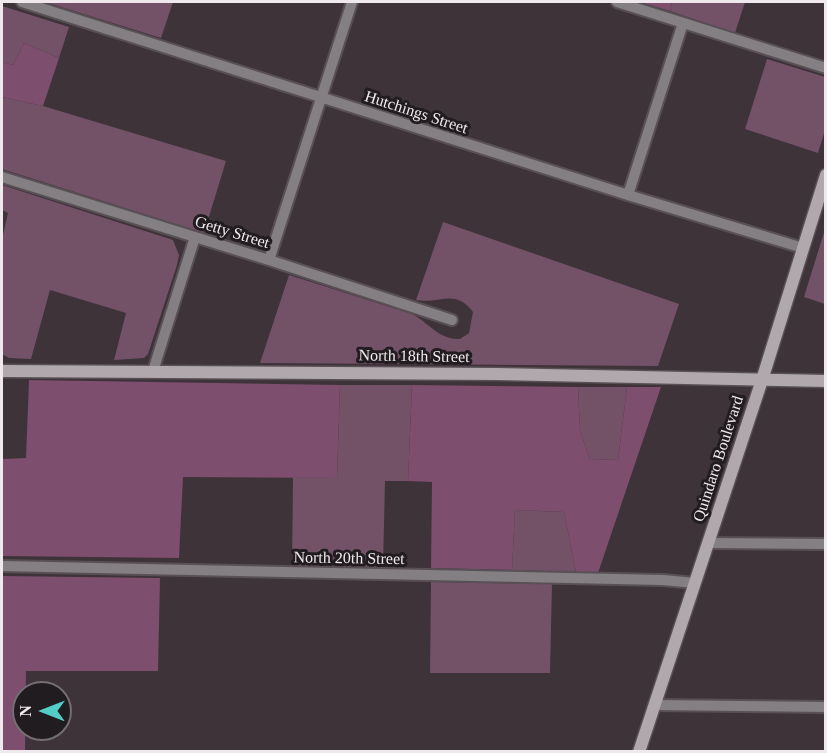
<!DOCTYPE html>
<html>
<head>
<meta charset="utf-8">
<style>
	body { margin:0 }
	#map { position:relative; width:827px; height:753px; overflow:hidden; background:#3d3339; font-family:Georgia,serif }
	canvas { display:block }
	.frame { position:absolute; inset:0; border:3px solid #efe8ec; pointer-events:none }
	.north { position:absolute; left:12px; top:681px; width:60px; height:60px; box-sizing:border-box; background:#211c1f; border:2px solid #736e71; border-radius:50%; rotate:270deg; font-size:16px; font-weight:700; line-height:24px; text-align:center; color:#efe8ec }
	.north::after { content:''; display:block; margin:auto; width:21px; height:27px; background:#54cdc7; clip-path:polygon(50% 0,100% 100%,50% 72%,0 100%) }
</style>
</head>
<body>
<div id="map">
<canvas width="827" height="753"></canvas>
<div class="frame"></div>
<div class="north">N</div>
</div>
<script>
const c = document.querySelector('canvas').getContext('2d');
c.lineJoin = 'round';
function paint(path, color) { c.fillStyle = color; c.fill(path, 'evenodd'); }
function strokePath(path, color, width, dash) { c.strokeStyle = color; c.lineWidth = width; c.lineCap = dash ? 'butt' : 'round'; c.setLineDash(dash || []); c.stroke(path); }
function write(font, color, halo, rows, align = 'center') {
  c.font = font + ' Georgia,serif'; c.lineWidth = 6; c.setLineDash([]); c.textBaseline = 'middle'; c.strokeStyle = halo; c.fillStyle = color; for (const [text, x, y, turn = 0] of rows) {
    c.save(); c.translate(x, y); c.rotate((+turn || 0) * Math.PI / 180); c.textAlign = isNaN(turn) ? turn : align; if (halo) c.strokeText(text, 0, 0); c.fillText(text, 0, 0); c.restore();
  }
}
paint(new Path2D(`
	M 45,2 L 173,2 L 161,38 Z
	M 672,2 L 745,2 L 735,33 L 670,11 Z
	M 2,6 L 69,27 L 59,58 L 24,43 L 13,65 L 2,62 Z
	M 767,59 L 825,77 L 825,130 L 818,153 L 745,129 Z
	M 2,97 L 43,106 L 226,161 L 204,233 L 2,169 Z
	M 2,185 L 173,240 L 179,255 L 177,265 L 148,354 L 144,358 L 114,360 L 126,313 L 50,290 L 31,359 L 9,358 L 2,354 L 2,239 L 8,213 L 2,210 Z
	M 443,222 L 679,304 L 658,366 L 260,363 L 289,275 L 412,314 C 429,323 439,340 460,339 L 469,333 L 473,312 C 455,288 441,304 416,300 Z
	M 825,229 L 826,304 L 825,304 L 804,297 Z
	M 340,385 L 412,385 L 408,481 L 385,481 L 383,567 L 292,566 L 293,477 L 337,478 Z
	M 578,387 L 627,387 L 618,460 L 590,459 L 580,431 Z
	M 515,510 L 564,512 L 576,572 L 512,570 Z
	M 431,582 L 552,584 L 550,673 L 430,673 Z`), '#735167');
paint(new Path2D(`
	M 640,2 L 672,2 L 670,11 Z
	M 24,43 L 59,58 L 43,106 L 2,97 L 2,62 L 13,65 Z
	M 29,380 L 340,385 L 337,478 L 183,477 L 179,558 L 2,556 L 2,459 L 26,458 Z
	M 412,385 L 578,387 L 580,431 L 590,459 L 618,460 L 627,387 L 661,387 L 598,573 L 576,572 L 564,512 L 515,510 L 512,570 L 431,568 L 432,482 L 408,481 Z
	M 2,576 L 160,578 L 158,671 L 26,671 L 25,751 L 2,751 Z`), '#7d4e6d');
const minor = new Path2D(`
	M 22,2 L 628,195 L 803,248
	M 617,2 L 826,68
	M 2,177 L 269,260 L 452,320
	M 628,195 L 683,23
	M 269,260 L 352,2
	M 153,371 L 195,237
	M 709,543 L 826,544
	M 2,566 L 663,580 L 695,583
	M 654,705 L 826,707`);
const secondary = new Path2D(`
	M 2,371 L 497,374 L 826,381
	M 639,752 L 762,380 L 826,175`);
strokePath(minor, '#595056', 14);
strokePath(secondary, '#595056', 15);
strokePath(minor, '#847f82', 10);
strokePath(secondary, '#b0a8ad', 12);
write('16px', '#efe8ec', '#211c1f', [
	["Hutchings Street",416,113,18],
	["Getty Street",232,233,17],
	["North 18th Street",414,357,1],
	["Quindaro Boulevard",719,459,-72],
	["North 20th Street",349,559,1]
]);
</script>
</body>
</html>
